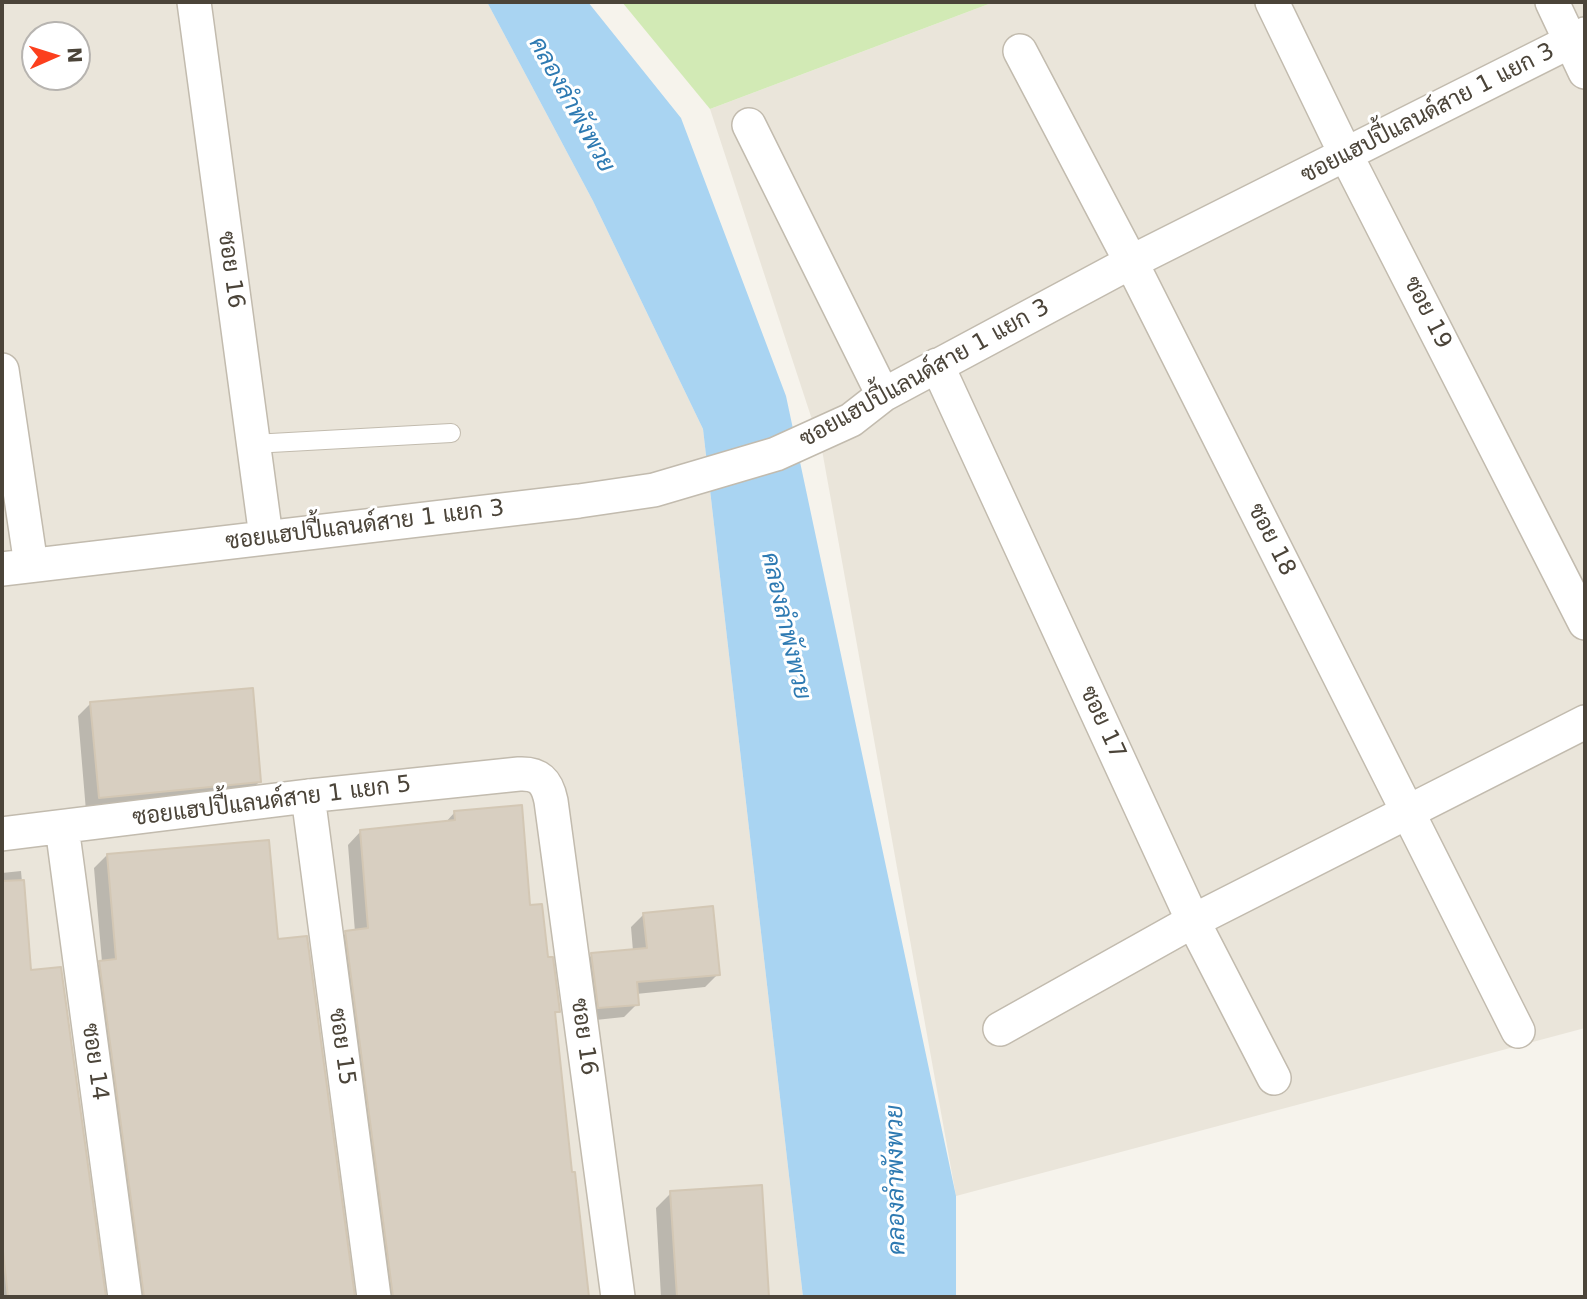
<!DOCTYPE html>
<html>
<head>
<meta charset="utf-8">
<style>
	body { margin:0 }
	#map { position:relative; width:1587px; height:1299px; overflow:hidden; background:#f6f3ec; font-family:"DejaVu Sans",sans-serif }
	canvas { display:block }
	.frame { position:absolute; inset:0; border:4px solid #4b4439; pointer-events:none }
	.north { position:absolute; left:21px; top:21px; width:70px; height:70px; box-sizing:border-box; background:#fff; border:2px solid #b7b4b0; border-radius:50%; rotate:87deg; font-size:19px; font-weight:700; line-height:28px; text-align:center; color:#4b4439 }
	.north::after { content:''; display:block; margin:auto; width:24px; height:32px; background:#fc3f1d; clip-path:polygon(50% 0,100% 100%,50% 72%,0 100%) }
</style>
</head>
<body>
<div id="map">
<canvas width="1587" height="1299"></canvas>
<div class="frame"></div>
<div class="north">N</div>
</div>
<script>
const c = document.querySelector('canvas').getContext('2d');
c.lineJoin = 'round';
function paint(path, color) { c.fillStyle = color; c.fill(path, 'evenodd'); }
function strokePath(path, color, width, dash) { c.strokeStyle = color; c.lineWidth = width; c.lineCap = dash ? 'butt' : 'round'; c.setLineDash(dash || []); c.stroke(path); }
function write(font, color, halo, rows, align = 'center') {
  c.font = font + ' "DejaVu Sans",Sarabun,sans-serif'; c.lineWidth = 6; c.setLineDash([]); c.textBaseline = 'middle'; c.strokeStyle = halo; c.fillStyle = color; for (const [text, x, y, turn = 0] of rows) {
    c.save(); c.translate(x, y); c.rotate((+turn || 0) * Math.PI / 180); c.textAlign = isNaN(turn) ? turn : align; if (halo) c.strokeText(text, 0, 0); c.fillText(text, 0, 0); c.restore();
  }
}
paint(new Path2D(`
	M 2,2 L 487,2 L 593,201 L 703,429 L 803,1297 L 2,1297 ZM 35,35 L 77,35 L 77,77 L 35,77 Z
	M 994,2 L 1585,2 L 1585,1028 L 956,1196 L 822,450 L 710,109 Z`), '#eae5da');
paint(new Path2D(`
	M 622,2 L 994,2 L 710,109 Z`), '#d2eab5');
paint(new Path2D(`
	M 487,2 L 588,2 L 681,118 L 786,396 L 956,1196 L 956,1297 L 803,1297 L 703,429 L 593,201 Z`), '#a9d4f2');
paint(new Path2D(`
	M 91,703 L 259,782 L 246,795 L 86,811 L 78,716 Z
	M 455,812 L 528,907 L 546,959 L 558,1011 L 554,1016 L 570,1174 L 574,1174 L 587,1297 L 379,1297 L 333,946 L 346,933 L 355,932 L 348,845 L 361,831 L 445,823 Z
	M 107,855 L 276,941 L 305,938 L 353,1297 L 130,1297 L 87,976 L 102,962 L 94,868 Z
	M 21,871 L 30,972 L 60,969 L 104,1297 L 2,1297 L 2,873 Z
	M 644,914 L 718,974 L 705,987 L 636,994 L 637,1004 L 624,1017 L 586,1021 L 579,968 L 592,955 L 633,951 L 631,927 Z
	M 760,1187 L 767,1297 L 661,1297 L 656,1208 L 671,1193 Z`), '#0003');
const building = new Path2D(`
	M 253,688 L 261,782 L 99,798 L 90,702 Z
	M 522,805 L 530,905 L 542,904 L 548,957 L 553,957 L 560,1012 L 555,1012 L 572,1172 L 575,1172 L 589,1297 L 393,1297 L 345,931 L 368,928 L 360,830 L 455,820 L 454,811 Z
	M 269,840 L 278,939 L 307,936 L 355,1297 L 144,1297 L 99,961 L 116,959 L 107,854 Z
	M 24,880 L 31,970 L 61,967 L 106,1297 L 8,1297 L 2,1243 L 2,881 Z
	M 713,906 L 720,975 L 637,982 L 639,1005 L 598,1008 L 591,953 L 647,948 L 643,913 Z
	M 762,1185 L 769,1297 L 677,1297 L 670,1191 Z`);
paint(building, '#d8cfc1');
strokePath(building, '#d3c7b4', 2);
const lane = new Path2D(`
	M 253,444 L 451,433`);
const street = new Path2D(`
	M 194,2 L 266,537
	M 1272,2 L 1346,155 L 1585,623
	M 1552,2 L 1585,72
	M 1020,51 L 1131,262 L 1518,1031
	M 749,125 L 883,395
	M 937,365 L 1193,921 L 1274,1078
	M 2,370 L 31,565
	M 2,569 L 579,501 L 654,490 L 776,454 L 851,420 L 883,395 L 1131,262 L 1585,34
	M 308,796 L 374,1297
	M 62,827 L 125,1297
	M 2,834 L 308,796 L 519,774 C 539,773 547,781 551,801 L 618,1297
	M 1000,1029 L 1193,921 L 1585,722`);
strokePath(lane, '#c2bbae', 20);
strokePath(street, '#c2bbae', 36);
strokePath(lane, '#fff', 18);
strokePath(street, '#fff', 33);
write('23px', '#4b4439', '#fff', [
	["ซอยแฮปปี้แลนด์สาย 1 แยก 3",1428,114,-27],
	["ซอย 16",230,270,82],
	["ซอย 19",1427,313,63],
	["ซอยแฮปปี้แลนด์สาย 1 แยก 3",925,374,-29],
	["ซอยแฮปปี้แลนด์สาย 1 แยก 3",365,526,-7],
	["ซอย 18",1271,540,63],
	["ซอย 17",1102,723,65],
	["ซอยแฮปปี้แลนด์สาย 1 แยก 5",272,802,-7],
	["ซอย 16",583,1037,82],
	["ซอย 15",341,1047,82],
	["ซอย 14",94,1062,82]
]);
write('italic 24px', '#2e7ab2', '#fff', [
	["คลองลำพังพวย",571,105,61],
	["คลองลำพังพวย",785,626,77],
	["คลองลำพังพวย",897,1180,-91]
]);
</script>
</body>
</html>
